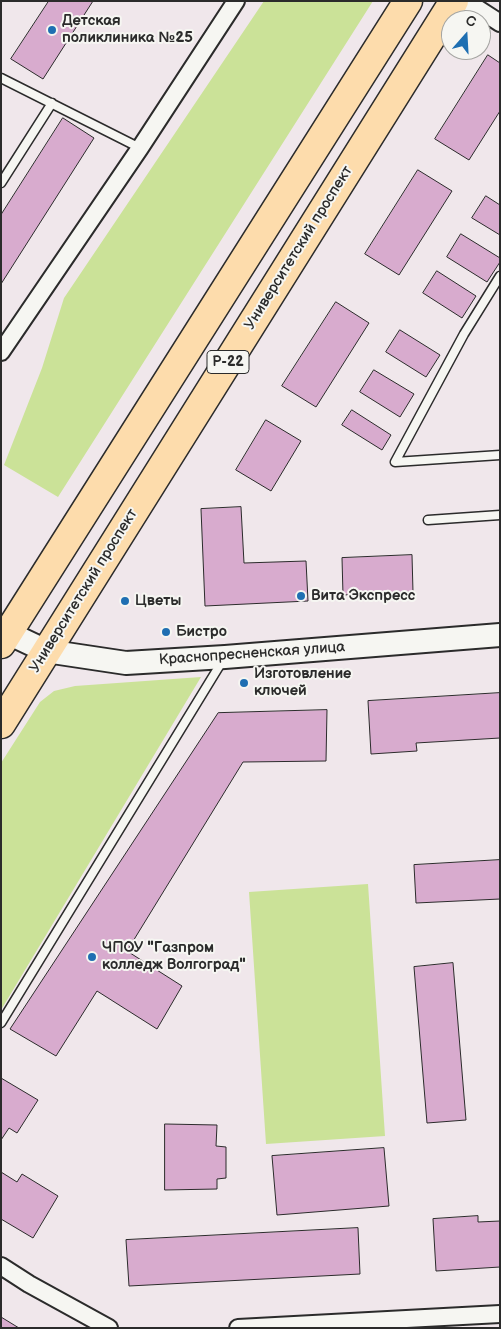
<!DOCTYPE html>
<html>
<head>
<meta charset="utf-8">
<style>
	body { margin:0 }
	#map { position:relative; width:501px; height:1329px; overflow:hidden; background:#f0e7eb; font-family:"Balsamiq Sans",sans-serif }
	canvas { display:block }
	.frame { position:absolute; inset:0; border:2px solid #2b2b2b; pointer-events:none }
	.north { position:absolute; left:441px; top:10px; width:50px; height:50px; box-sizing:border-box; background:#f6f6f2; border:1px solid #a5a5a2; border-radius:50%; rotate:19deg; font-size:14px; font-weight:700; line-height:20px; text-align:center; color:#2b2b2b }
	.north::after { content:''; display:block; margin:auto; width:18px; height:22px; background:#1f6fb2; clip-path:polygon(50% 0,100% 100%,50% 72%,0 100%) }
</style>
</head>
<body>
<div id="map">
<canvas width="501" height="1329"></canvas>
<div class="frame"></div>
<div class="north">С</div>
</div>
<script>
const c = document.querySelector('canvas').getContext('2d');
c.lineJoin = 'round';
function paint(path, color) { c.fillStyle = color; c.fill(path, 'evenodd'); }
function strokePath(path, color, width, dash) { c.strokeStyle = color; c.lineWidth = width; c.lineCap = dash ? 'butt' : 'round'; c.setLineDash(dash || []); c.stroke(path); }
function write(font, color, halo, rows, align = 'center') {
  c.font = font + ' "Balsamiq Sans",sans-serif'; c.lineWidth = 4; c.setLineDash([]); c.textBaseline = 'middle'; c.strokeStyle = halo; c.fillStyle = color; for (const [text, x, y, turn = 0] of rows) {
    c.save(); c.translate(x, y); c.rotate((+turn || 0) * Math.PI / 180); c.textAlign = isNaN(turn) ? turn : align; if (halo) c.strokeText(text, 0, 0); c.fillText(text, 0, 0); c.restore();
  }
}
paint(new Path2D(`
	M 264,1 L 373,1 L 58,497 L 4,465 L 42,368 L 64,298 Z
	M 201,677 L 1,1010 L 1,763 L 40,702 L 54,691 L 75,686 Z
	M 368,884 L 385,1136 L 266,1144 L 249,892 Z`), '#cbe298');
const building = new Path2D(`
	M 49,1 L 93,1 L 43,79 L 11,59 Z
	M 488,55 L 500,63 L 500,111 L 469,160 L 435,139 Z
	M 63,118 L 94,138 L 1,284 L 1,215 Z
	M 418,170 L 452,191 L 399,275 L 365,254 Z
	M 486,196 L 500,205 L 500,235 L 472,218 Z
	M 461,234 L 500,258 L 500,262 L 487,282 L 447,257 Z
	M 437,271 L 476,296 L 462,318 L 423,293 Z
	M 336,302 L 369,323 L 316,407 L 282,386 Z
	M 400,330 L 440,355 L 426,377 L 386,352 Z
	M 374,370 L 414,394 L 400,417 L 360,392 Z
	M 352,410 L 391,435 L 382,450 L 342,425 Z
	M 266,420 L 301,441 L 271,491 L 236,470 Z
	M 241,507 L 244,563 L 306,561 L 308,601 L 205,606 L 201,509 Z
	M 412,555 L 413,592 L 343,595 L 342,558 Z
	M 500,693 L 500,738 L 416,743 L 417,751 L 371,754 L 368,701 Z
	M 327,710 L 326,761 L 243,762 L 127,951 L 182,986 L 157,1029 L 97,991 L 56,1056 L 10,1029 L 218,713 Z
	M 500,860 L 500,899 L 416,903 L 414,865 Z
	M 453,963 L 466,1120 L 427,1123 L 414,967 Z
	M 1,1078 L 38,1100 L 17,1133 L 9,1128 L 1,1140 Z
	M 165,1124 L 217,1125 L 216,1146 L 226,1147 L 226,1178 L 217,1179 L 217,1189 L 165,1190 Z
	M 384,1148 L 389,1206 L 277,1215 L 272,1156 Z
	M 1,1172 L 17,1182 L 22,1174 L 58,1196 L 33,1238 L 1,1219 Z
	M 478,1216 L 478,1222 L 500,1221 L 500,1267 L 436,1271 L 433,1219 Z
	M 358,1228 L 360,1274 L 129,1286 L 126,1240 Z
	M 1,1317 L 19,1328 L 1,1328 Z`);
paint(building, '#d8abce');
strokePath(building, '#2b2b2b', 1);
const lane = new Path2D(`
	M 1,78 L 140,148
	M 1,183 L 52,103
	M 500,276 L 464,334 L 395,462 L 500,455
	M 428,520 L 500,515
	M 1,1023 L 223,660`);
const street = new Path2D(`
	M 466,1 L 500,23
	M 1,352 L 140,148 L 236,1
	M 1,1266 L 29,1284 L 109,1328
	M 238,1328 L 500,1314`);
const secondary = new Path2D(`
	M 8,633 L 46,651 L 126,663 L 225,657 L 500,635`);
const highway = new Path2D(`
	M 1,644 L 408,1
	M 1,724 L 454,1`);
strokePath(lane, '#2b2b2b', 11);
strokePath(street, '#2b2b2b', 20);
strokePath(secondary, '#2b2b2b', 26);
strokePath(highway, '#2b2b2b', 31);
strokePath(lane, '#f6f6f2', 8);
strokePath(street, '#f6f6f2', 16);
strokePath(secondary, '#f6f6f2', 22);
strokePath(highway, '#fddcac', 28);
for (const [x, y, r, color] of [
	[52,30,5,"#1f6fb2"],
	[301,596,5,"#1f6fb2"],
	[125,601,5,"#1f6fb2"],
	[166,632,5,"#1f6fb2"],
	[244,683,5,"#1f6fb2"],
	[92,957,5,"#1f6fb2"]
]) { const dot = new Path2D(); dot.arc(x, y, r, 0, 2 * Math.PI); c.fillStyle = color; c.fill(dot); strokePath(dot, '#f6f6f2', 2); }
for (const [x, y, w] of [
	[228,362,42]
]) { const box = new Path2D(); box.roundRect(x - w / 2, y - 11.5, w, 23, 4); c.fillStyle = '#f6f6f2'; c.fill(box); strokePath(box, '#2b2b2b', 1); }
write('bold 14px', '#2b2b2b', null, [
	["Р-22",228,362]
]);
write('bold 15px', '#2b2b2b', '#f6f6f2', [
	["Детская",62,21],
	["поликлиника №25",62,38],
	["Вита Экспресс",311,596],
	["Цветы",135,601],
	["Бистро",176,632],
	["Изготовление",254,674],
	["ключей",254,691],
	["ЧПОУ \"Газпром",102,948],
	["колледж Волгоград\"",102,965]
], 'left');
write('15px', '#2b2b2b', '#f6f6f2', [
	["Университетский проспект",299,248,-58],
	["Университетский проспект",84,591,-58],
	["Краснопресненская улица",252,654,-4]
]);
</script>
</body>
</html>
